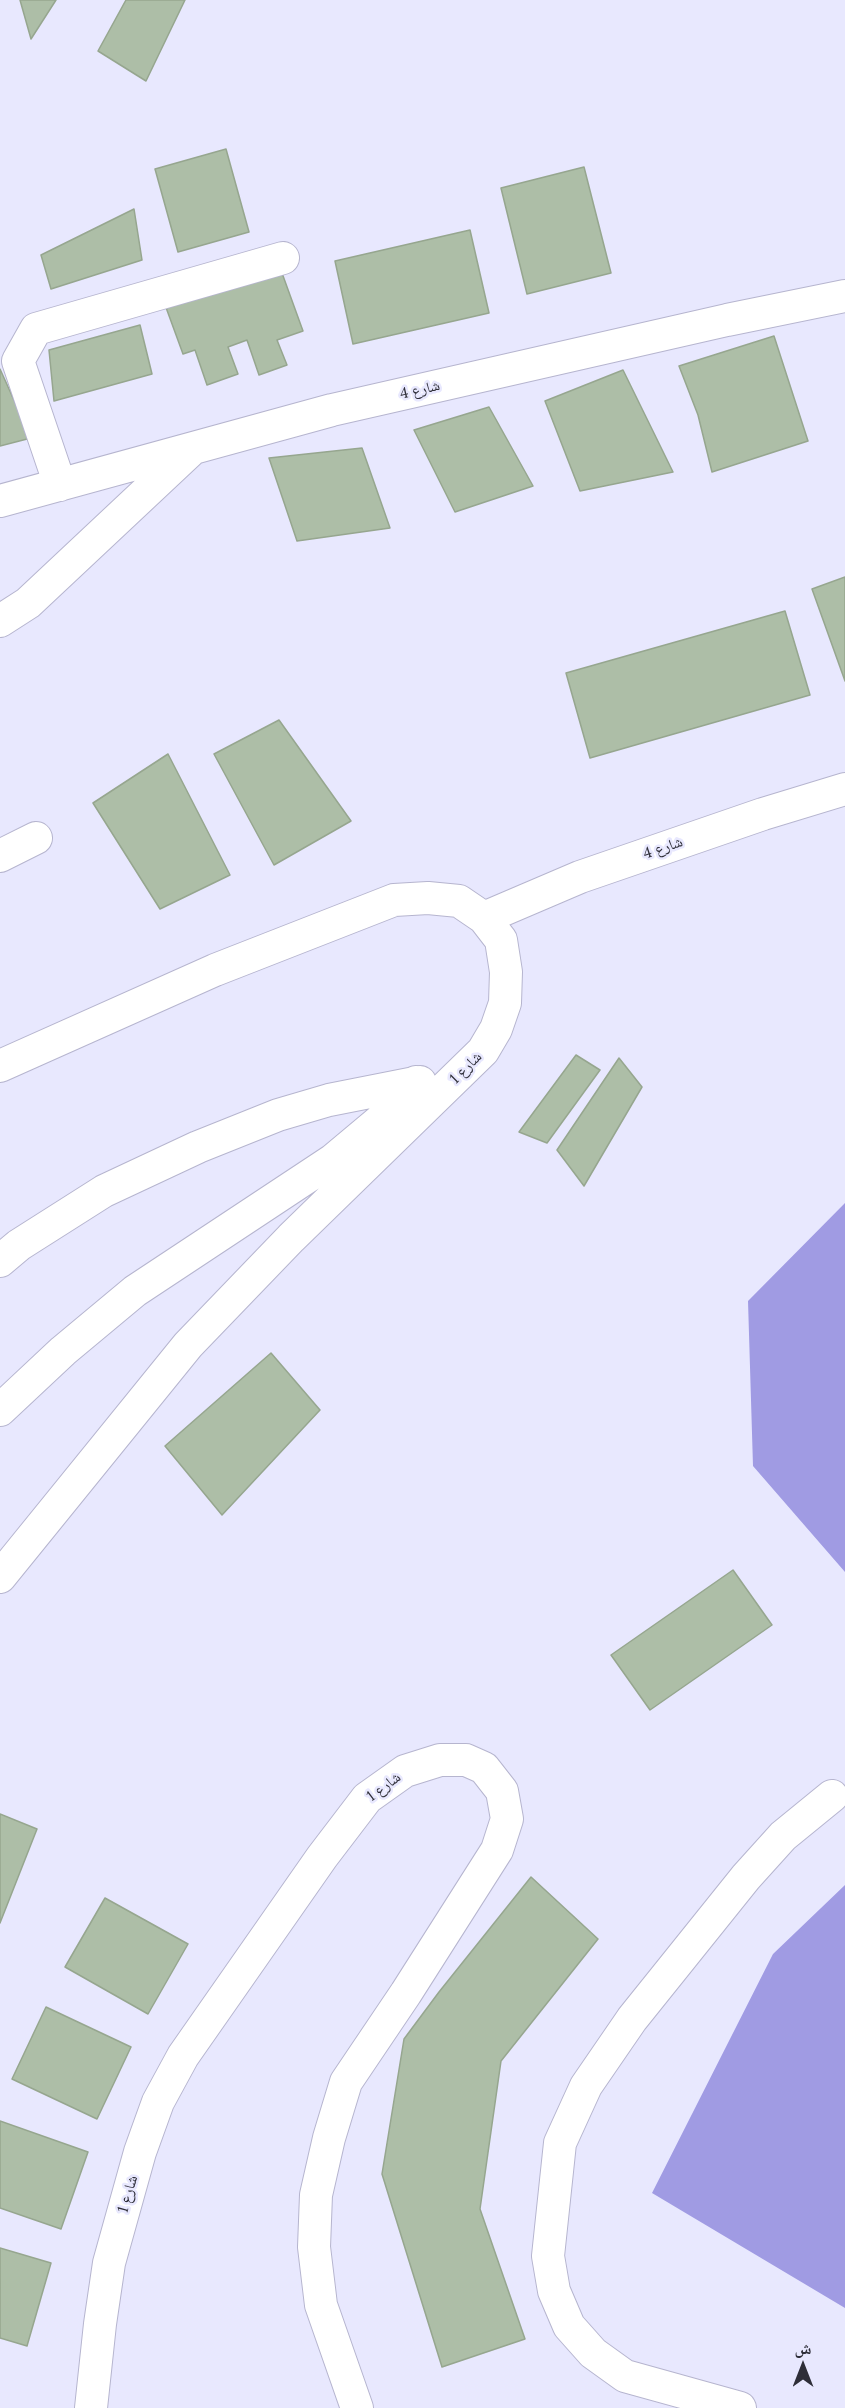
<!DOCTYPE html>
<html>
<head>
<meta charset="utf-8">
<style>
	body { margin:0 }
	#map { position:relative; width:845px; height:2408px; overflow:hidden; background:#e8e8fe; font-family:Lora,"Noto Naskh Arabic",serif }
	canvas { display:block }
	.north { position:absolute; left:773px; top:2336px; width:60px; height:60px; -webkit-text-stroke:4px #e8e8fe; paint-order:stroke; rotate:0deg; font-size:16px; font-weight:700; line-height:24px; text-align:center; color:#2e2e38 }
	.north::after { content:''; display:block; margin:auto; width:21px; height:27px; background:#2e2e38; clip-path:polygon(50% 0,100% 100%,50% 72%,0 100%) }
</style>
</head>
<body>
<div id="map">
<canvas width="845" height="2408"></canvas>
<div class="north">ش</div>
</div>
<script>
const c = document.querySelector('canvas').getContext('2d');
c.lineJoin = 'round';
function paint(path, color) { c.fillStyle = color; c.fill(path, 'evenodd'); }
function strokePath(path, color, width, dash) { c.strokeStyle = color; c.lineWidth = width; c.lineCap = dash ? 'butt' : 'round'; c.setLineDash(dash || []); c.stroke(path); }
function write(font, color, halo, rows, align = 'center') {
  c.font = font + ' Lora,"Noto Naskh Arabic",serif'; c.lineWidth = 5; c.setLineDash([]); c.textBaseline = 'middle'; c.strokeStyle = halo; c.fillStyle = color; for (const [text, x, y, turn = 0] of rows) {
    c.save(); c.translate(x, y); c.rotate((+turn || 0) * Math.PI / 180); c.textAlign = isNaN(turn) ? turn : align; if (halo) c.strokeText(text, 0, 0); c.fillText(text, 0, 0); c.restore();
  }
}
paint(new Path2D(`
	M 845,1203 L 845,1572 L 753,1466 L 748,1301 Z
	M 845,1885 L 845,2308 L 652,2193 L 773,1954 Z`), '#a09be3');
const building = new Path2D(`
	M 20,0 L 56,0 L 31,39 Z
	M 126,0 L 185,0 L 146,81 L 98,51 Z
	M 226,149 L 249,232 L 178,252 L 155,169 Z
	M 584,167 L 611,273 L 527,294 L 501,188 Z
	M 134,209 L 142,260 L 51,289 L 41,255 Z
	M 470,230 L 489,313 L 353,344 L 335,261 Z
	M 278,262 L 303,331 L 277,340 L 287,365 L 259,375 L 247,340 L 228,347 L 238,374 L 207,385 L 195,350 L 183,354 L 164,302 Z
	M 140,325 L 152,374 L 54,401 L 49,350 Z
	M 774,336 L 808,441 L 712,472 L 698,415 L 679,366 Z
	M 0,369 L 31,438 L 0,446 Z
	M 623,370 L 673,472 L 580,491 L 545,401 Z
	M 489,407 L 533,486 L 455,512 L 414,430 Z
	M 362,448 L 390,528 L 297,541 L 269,458 Z
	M 845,577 L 845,681 L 812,589 Z
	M 785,611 L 810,695 L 590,758 L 566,673 Z
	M 279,720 L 351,821 L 274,865 L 214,754 Z
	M 168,754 L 230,875 L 160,909 L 93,803 Z
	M 576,1055 L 600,1070 L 547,1143 L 519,1132 Z
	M 619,1058 L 642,1087 L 584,1186 L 557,1150 Z
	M 271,1353 L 320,1410 L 222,1515 L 165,1446 Z
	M 733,1570 L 772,1625 L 650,1710 L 611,1655 Z
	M 0,1814 L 37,1829 L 0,1923 Z
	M 531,1877 L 598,1939 L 501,2061 L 480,2209 L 525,2339 L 442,2367 L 382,2174 L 404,2039 L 439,1992 Z
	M 105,1898 L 188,1944 L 148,2014 L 65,1967 Z
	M 46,2007 L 131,2047 L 97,2119 L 12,2079 Z
	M 0,2121 L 88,2152 L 61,2229 L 0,2208 Z
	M 0,2248 L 51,2263 L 27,2346 L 0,2338 Z`);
paint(building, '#adbea7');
strokePath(building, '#96a68f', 1.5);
const street = new Path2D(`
	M 60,485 L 18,361 L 36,329 L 283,258
	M 0,501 L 332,410 L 727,320 L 845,296
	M 0,621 L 28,603 L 190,451
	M 0,856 L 36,838
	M 484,918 L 580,877 L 763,814 L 845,789
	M 0,1066 L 215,970 L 394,900 L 428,898 L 459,901 L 484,918 L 501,940 L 506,972 L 505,1003 L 496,1029 L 483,1051 L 291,1238 L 188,1345 L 0,1577
	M 0,1261 L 19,1245 L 104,1191 L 198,1147 L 278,1115 L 329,1100 L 420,1082
	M 0,1410 L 63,1351 L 135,1291 L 333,1160 L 382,1119 L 416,1082
	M 91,2408 L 100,2324 L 109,2263 L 140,2152 L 158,2102 L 183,2056 L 322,1857 L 367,1798 L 405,1771 L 440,1760 L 466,1760 L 484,1768 L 502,1791 L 507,1819 L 497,1850 L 406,1993 L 346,2082 L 329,2138 L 316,2195 L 314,2247 L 321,2305 L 357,2408
	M 740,2408 L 625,2376 L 593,2353 L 569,2326 L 554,2291 L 548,2256 L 560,2143 L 586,2086 L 632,2019 L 746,1877 L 783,1836 L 832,1796`);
strokePath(street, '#b6b5cf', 34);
strokePath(street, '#fff', 32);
write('15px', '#2e2e38', '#e8e8fe', [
	["شارع 4",420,390,-13],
	["شارع 4",663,848,-19],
	["شارع 1",466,1068,-45],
	["شارع 1",384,1787,-37],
	["شارع 1",128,2194,-74]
]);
</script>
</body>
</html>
